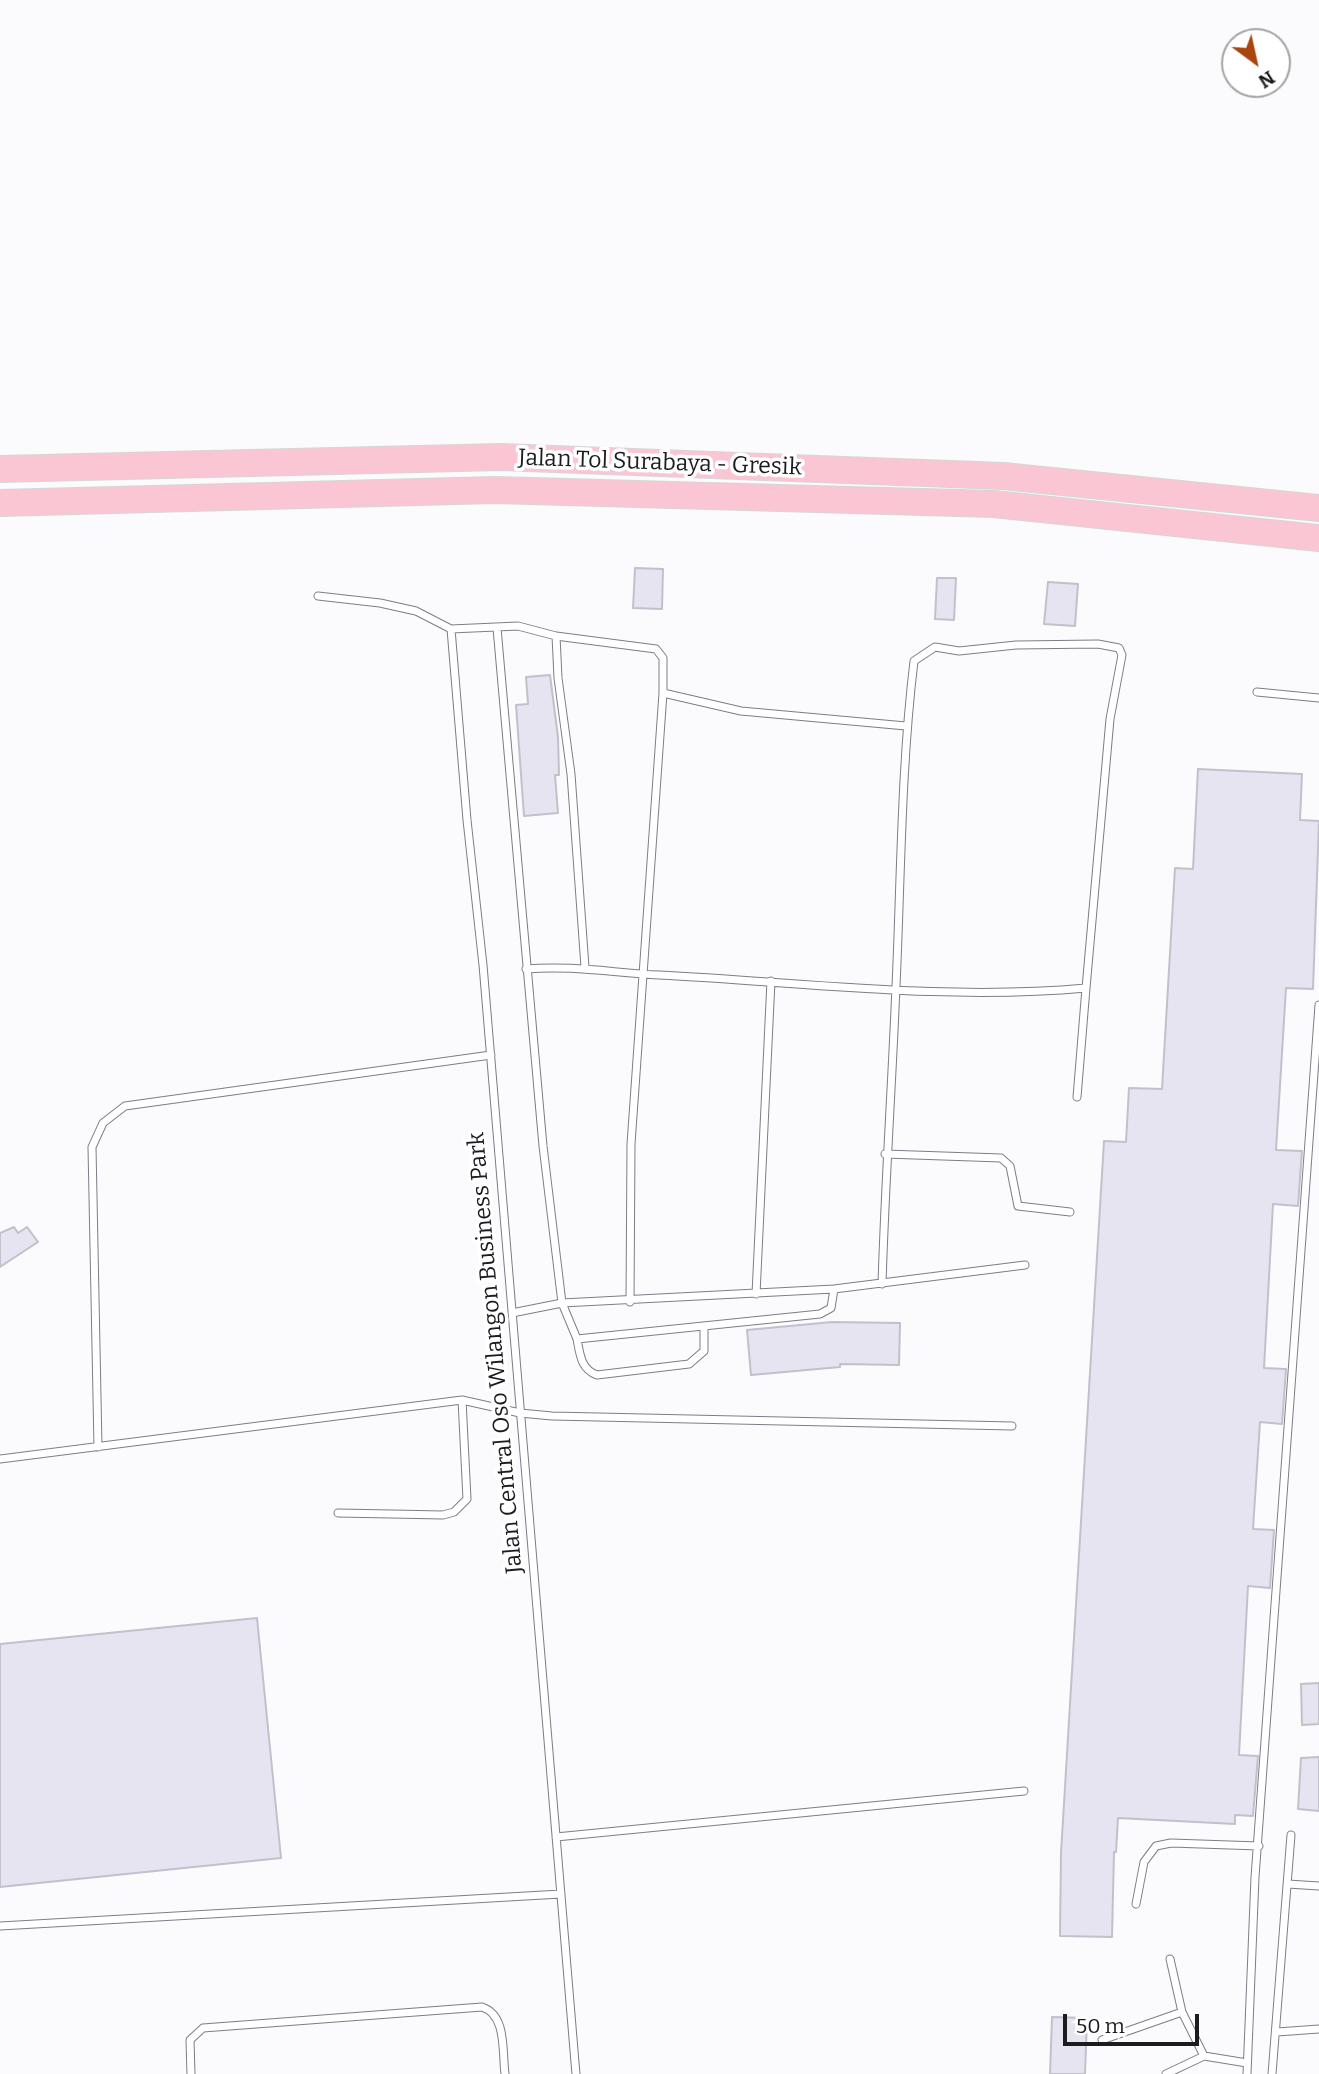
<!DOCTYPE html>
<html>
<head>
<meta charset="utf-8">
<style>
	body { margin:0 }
	#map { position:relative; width:1319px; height:2074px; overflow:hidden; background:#fbfbfd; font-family:Bitter,serif }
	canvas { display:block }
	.north { position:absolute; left:1221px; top:28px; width:70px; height:70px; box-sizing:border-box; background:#fff; border:2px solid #a4a4a5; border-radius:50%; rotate:147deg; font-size:19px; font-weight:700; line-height:28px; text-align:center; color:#1c1b1f }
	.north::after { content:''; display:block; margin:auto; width:24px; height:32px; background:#a94610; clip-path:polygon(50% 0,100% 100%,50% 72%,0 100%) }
	.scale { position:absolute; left:1063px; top:2014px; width:136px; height:32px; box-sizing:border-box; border:4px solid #1c1b1f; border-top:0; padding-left:9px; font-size:21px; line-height:24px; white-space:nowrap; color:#1c1b1f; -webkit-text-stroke:5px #fff; paint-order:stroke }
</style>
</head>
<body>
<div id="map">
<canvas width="1319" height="2074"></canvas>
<div class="north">N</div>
<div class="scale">50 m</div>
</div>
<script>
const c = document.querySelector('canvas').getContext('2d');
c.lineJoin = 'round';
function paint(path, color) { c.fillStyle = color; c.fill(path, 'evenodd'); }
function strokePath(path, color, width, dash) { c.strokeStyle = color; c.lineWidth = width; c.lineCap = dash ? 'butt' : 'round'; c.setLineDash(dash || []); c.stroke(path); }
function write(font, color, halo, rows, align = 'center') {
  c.font = font + ' Bitter,serif'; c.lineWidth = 7; c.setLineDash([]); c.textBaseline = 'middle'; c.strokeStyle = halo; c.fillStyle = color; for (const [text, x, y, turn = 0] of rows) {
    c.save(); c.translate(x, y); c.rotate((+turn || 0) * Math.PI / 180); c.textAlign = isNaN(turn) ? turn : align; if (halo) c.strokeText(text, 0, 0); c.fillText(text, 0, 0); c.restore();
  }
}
const building = new Path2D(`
	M 635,568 L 663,569 L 662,609 L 633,608 Z
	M 937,578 L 956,578 L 954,620 L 935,619 Z
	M 1048,582 L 1078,584 L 1075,626 L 1044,624 Z
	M 550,675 L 558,737 L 559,775 L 555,775 L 558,813 L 524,816 L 516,705 L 528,704 L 526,677 Z
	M 1198,769 L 1302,774 L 1300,820 L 1319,821 L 1313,989 L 1286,988 L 1276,1150 L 1302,1151 L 1298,1206 L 1273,1204 L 1264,1368 L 1286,1369 L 1282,1424 L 1260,1422 L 1253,1529 L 1274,1530 L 1270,1588 L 1248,1586 L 1239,1755 L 1258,1756 L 1253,1816 L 1235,1815 L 1235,1824 L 1118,1818 L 1116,1852 L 1114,1852 L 1112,1937 L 1060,1936 L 1061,1853 L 1104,1141 L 1126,1142 L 1129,1088 L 1162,1089 L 1175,868 L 1193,869 Z
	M 14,1227 L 18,1233 L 27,1227 L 38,1242 L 0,1267 L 0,1233 Z
	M 832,1322 L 900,1323 L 899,1365 L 840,1364 L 840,1367 L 751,1375 L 747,1330 Z
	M 257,1618 L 281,1858 L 0,1887 L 0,1644 Z
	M 1319,1683 L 1319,1724 L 1302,1725 L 1301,1684 Z
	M 1319,1757 L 1319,1811 L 1298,1809 L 1301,1758 Z
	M 1052,2017 L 1087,2018 L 1085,2074 L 1050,2074 Z`);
paint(building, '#e6e4f0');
strokePath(building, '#c2c0cb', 2);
const lane = new Path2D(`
	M 318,596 L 380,603 L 416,611 L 451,629 L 518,626 L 556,636 L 656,649 L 663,658 L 663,693 L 741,711 L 906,726
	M 497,628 L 543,1146 L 562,1303 L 577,1339 L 820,1314 L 831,1308 L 834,1289
	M 451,629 L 467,820 L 483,965 L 576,2074
	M 556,636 L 558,678 L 571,774 L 585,967
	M 1257,692 L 1319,698
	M 526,969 C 572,965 614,973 659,975 C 801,982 945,1001 1086,988 L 1110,719 L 1122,655 L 1119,648 L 1098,644 L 1016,645 L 959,651 L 935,647 L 914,661 C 901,769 901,877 896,986 C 892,1085 885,1184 882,1284
	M 1077,1097 L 1086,988
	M 885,1154 L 1001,1158 L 1010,1166 L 1018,1206 L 1070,1212
	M 756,1294 L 771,981
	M 630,1302 L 631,1144 L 663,693
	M 512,1313 L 562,1303 L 834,1289 L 1025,1265
	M 577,1339 C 580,1355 581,1369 597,1375 L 689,1364 L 704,1351 L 704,1327
	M 98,1447 L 92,1147 L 103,1123 L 125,1106 L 491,1055
	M 0,1459 L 462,1400 L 520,1413 L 552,1416 L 1012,1426
	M 338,1513 L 443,1515 L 454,1512 L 467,1499 L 462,1400
	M 556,1837 L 1024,1791
	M 1288,1884 L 1319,1886
	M 1136,1904 L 1144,1862 L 1156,1846 L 1171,1843 L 1259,1846
	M 0,1926 L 561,1894
	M 1170,1959 L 1182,2012 L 1204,2056
	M 1277,2032 L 1319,2029
	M 1102,2040 L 1182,2012
	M 191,2074 L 190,2040 L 203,2028 L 482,2007 C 507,2015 502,2051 505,2074
	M 1166,2074 L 1204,2056 L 1247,2063
	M 1247,2074 L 1255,1877 L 1319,1005
	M 1272,2074 L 1291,1835`);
const highway = new Path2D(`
	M 0,469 L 501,457 L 1003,476 L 1319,508
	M 0,503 L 495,490 L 994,504 L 1319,538`);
strokePath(lane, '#7e7c87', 9);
strokePath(highway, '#d6d6d7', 28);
strokePath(lane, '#fff', 7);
strokePath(highway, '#fac6d3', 26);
write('23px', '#1c1b1f', '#fff', [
	["Jalan Tol Surabaya - Gresik",660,463,2],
	["Jalan Central Oso Wilangon Business Park",496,1353,-95]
]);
</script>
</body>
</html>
